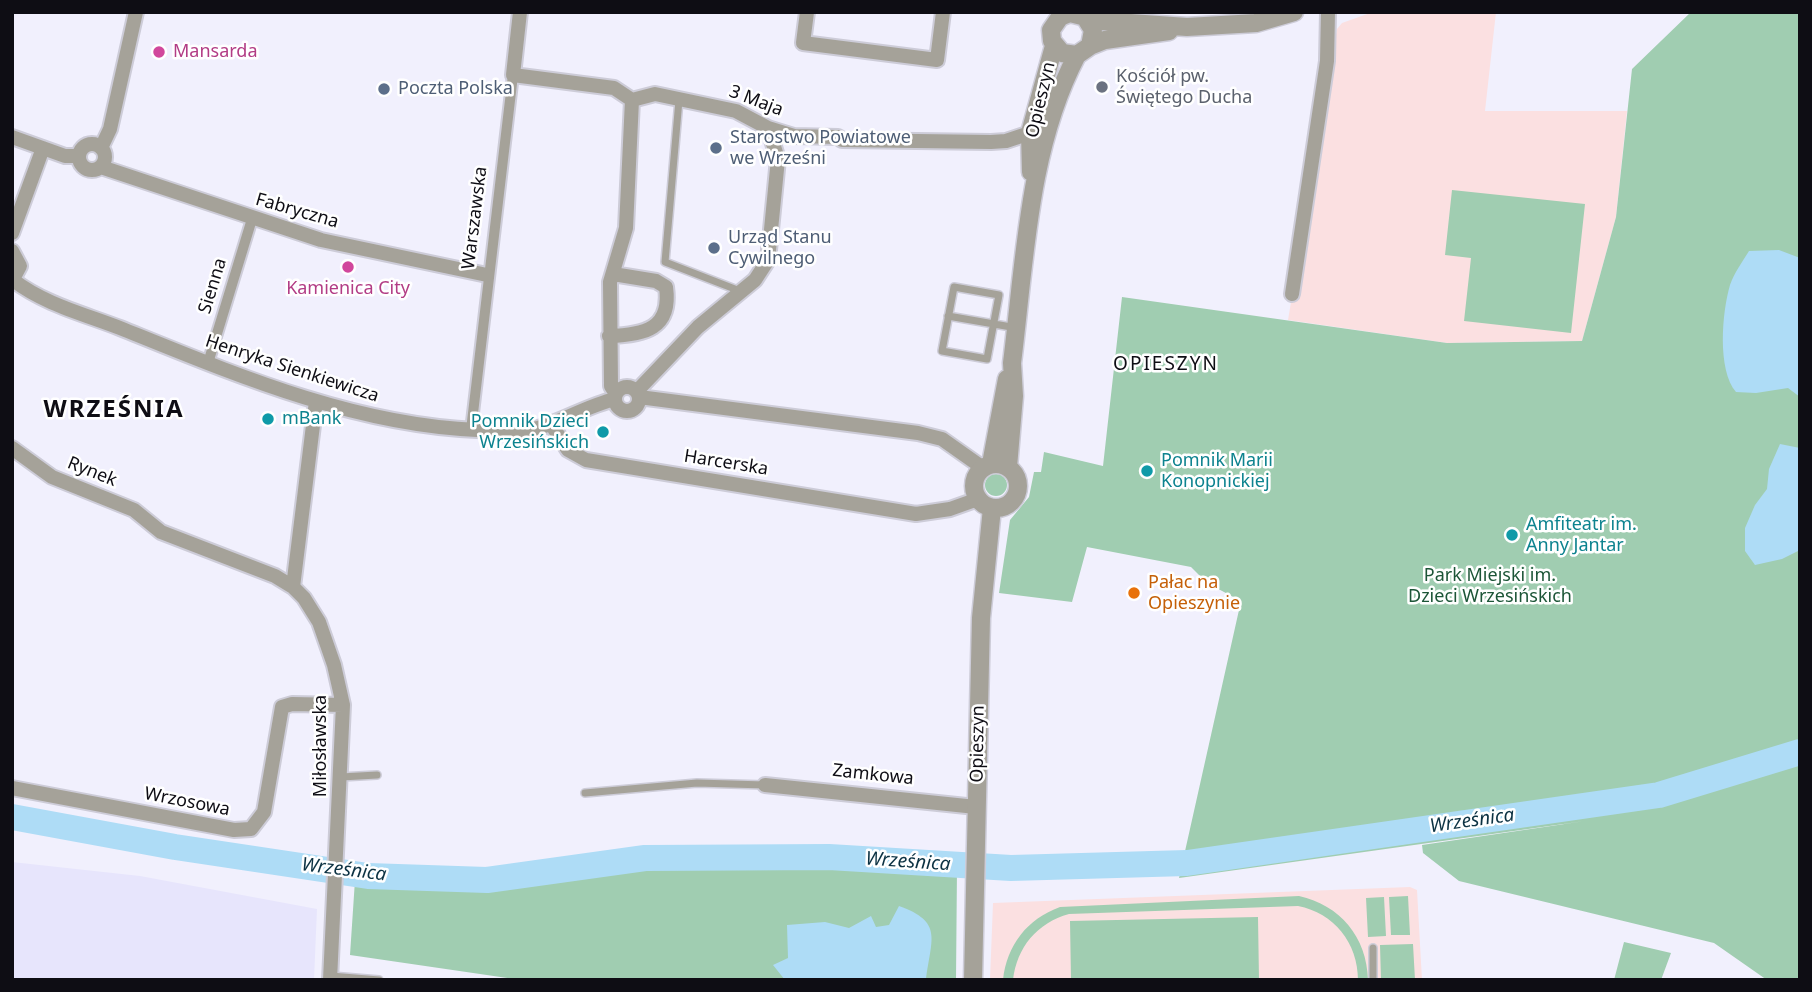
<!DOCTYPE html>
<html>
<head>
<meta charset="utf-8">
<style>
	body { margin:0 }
	#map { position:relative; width:1812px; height:992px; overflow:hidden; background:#f1f0fd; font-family:"Noto Sans",sans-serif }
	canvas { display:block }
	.frame { position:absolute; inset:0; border:14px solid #0e0d14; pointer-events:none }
</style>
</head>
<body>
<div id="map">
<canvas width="1812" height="992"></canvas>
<div class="frame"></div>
</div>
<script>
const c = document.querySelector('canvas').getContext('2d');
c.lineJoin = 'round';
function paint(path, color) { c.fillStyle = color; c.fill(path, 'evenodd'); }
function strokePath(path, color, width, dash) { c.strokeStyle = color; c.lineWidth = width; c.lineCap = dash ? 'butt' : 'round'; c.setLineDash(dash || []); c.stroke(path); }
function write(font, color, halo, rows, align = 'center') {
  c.font = font + ' "Noto Sans",sans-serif'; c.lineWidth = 5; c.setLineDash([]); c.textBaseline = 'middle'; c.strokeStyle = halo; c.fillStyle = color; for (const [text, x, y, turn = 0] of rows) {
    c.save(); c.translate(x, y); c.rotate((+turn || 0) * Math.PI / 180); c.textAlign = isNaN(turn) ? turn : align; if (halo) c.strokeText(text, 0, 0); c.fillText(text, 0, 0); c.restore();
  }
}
paint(new Path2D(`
	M 12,862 L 140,876 L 317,909 L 314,980 L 12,980 Z`), '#e7e5fc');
paint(new Path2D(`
	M 1373,12 L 1496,12 L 1485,111 L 1627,111 L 1616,217 L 1582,341 L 1447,343 L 1288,320 L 1337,29 L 1342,23 Z
	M 1410,887 L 1417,890 L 1422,980 L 990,980 L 993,903 Z`), '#fbe0e1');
paint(new Path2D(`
	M 1691,12 L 1800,12 L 1800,760 L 1749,780 L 1800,765 L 1800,980 L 1767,980 L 1714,943 L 1459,881 L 1423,853 L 1422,845 L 1585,821 L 1179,878 L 1241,601 L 1207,583 L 1191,567 L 1087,547 L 1072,602 L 999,593 L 1010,520 L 1029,497 L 1034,472 L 1041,472 L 1044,452 L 1103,466 L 1122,297 L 1447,343 L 1582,341 L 1616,217 L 1632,69 Z
	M 1452,190 L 1585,204 L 1571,333 L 1464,321 L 1471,258 L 1445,255 Z
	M985 485a11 11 0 1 1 22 0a11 11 0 1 1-22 0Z
	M 644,865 L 957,868 L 956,980 L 521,980 L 350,955 L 355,880 L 486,887 Z
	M 1299,896 C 1340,905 1367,937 1368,980 L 1358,980 C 1358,943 1334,913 1298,906 L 1069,914 C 1037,923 1017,947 1013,980 L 1003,980 C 1007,945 1027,919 1060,907 Z
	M 1408,896 L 1410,935 L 1391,935 L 1389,897 Z
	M 1384,897 L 1386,936 L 1368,937 L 1366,898 Z
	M 1258,917 L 1259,980 L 1071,980 L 1070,921 Z
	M 1624,942 L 1671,953 L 1661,980 L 1614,980 Z
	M 1413,944 L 1415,980 L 1381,980 L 1380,945 Z`), '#a0cdb1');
paint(new Path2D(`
	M 1779,250 L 1800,258 L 1800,397 L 1788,388 L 1756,393 L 1736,392 C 1717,370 1722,312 1730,285 C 1734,273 1743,261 1749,251 Z
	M 1780,444 L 1800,448 L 1800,550 L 1782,559 L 1755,565 L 1745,551 L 1745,528 L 1755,505 L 1767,489 L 1769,469 Z
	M 899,906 C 944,922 931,939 926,980 L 785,980 L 773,965 L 788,958 L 787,925 L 825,922 L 849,928 L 871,916 L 876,927 L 889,925 Z`), '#aedcf6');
strokePath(new Path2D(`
	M 12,817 L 175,847 L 368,876 L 487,880 L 645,858 L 829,857 L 1011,868 L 1187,863 L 1659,795 L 1800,752`), '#aedcf6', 26);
const service = new Path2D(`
	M 679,100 L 665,262 L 740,291
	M 954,287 L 999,295 L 987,359 L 942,351 Z
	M 948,316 L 1017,328
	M 341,777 L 377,775
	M 585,793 L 697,783 L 765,785
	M 1373,948 L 1373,980
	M 331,976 L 379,980`);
const pedestrian = new Path2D(`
	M 208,363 L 252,219
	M 471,430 L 513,75`);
const minor = new Path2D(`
	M 520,12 L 513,75 L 614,88 L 632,100
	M 807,12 L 803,43 L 937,60 L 943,12
	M 632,100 L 655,94 L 736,111 L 768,128 L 794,136 L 838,137 L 842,140 L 991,142 L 1006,141 L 1030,133
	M 12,137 L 65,156 L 78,156
	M79 157a13 13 0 1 1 26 0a13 13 0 1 1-26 0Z
	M 101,148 L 110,129 L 136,12
	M 101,167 L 321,240 L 487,275
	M 12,233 L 43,148
	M 12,251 L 20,266 L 12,281
	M 13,280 C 44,304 84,314 120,328 C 234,374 353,425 477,430 C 491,431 506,433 519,432 C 553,428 582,407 615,399
	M 1292,294 L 1327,61 L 1328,12
	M 609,336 C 644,335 672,329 666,287 L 656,281 L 613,274
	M615 399a12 12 0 1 1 24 0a12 12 0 1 1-24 0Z
	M 637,391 L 698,327 L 755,280 L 768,260 L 778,159 L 768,128
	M 616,394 L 611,386 L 610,282 L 626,228 L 632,100
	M 639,397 L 918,433 L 942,439 L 983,468
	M 551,424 L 568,450 L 586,460 L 916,514 L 950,509 L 978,499
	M 12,448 L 52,477 L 134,510 L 161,532 L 275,576 L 293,587 L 304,598 L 319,622 L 334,665 L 343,705 L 330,980
	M 293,587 L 316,401
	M 765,785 L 976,807
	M 12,788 L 234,830 L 251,829 L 264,812 L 282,707 L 292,704 L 343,705`);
const tertiary = new Path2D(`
	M 1085,17 L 1093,30 L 1090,46 L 1077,55 L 1062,53 L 1052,41 L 1051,30 L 1060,17 L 1070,13 L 1102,21 L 1187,27 L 1256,23 L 1294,12
	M 1090,46 L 1105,40 L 1169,31
	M 1031,172 L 1030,133 L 1054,46
	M974 486a22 22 0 1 1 44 0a22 22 0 1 1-44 0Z
	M 991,464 L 1007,379
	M 1008,467 L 1014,396 L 1012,363 C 1025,260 1028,148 1077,55
	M 973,980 L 981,618 L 992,508`);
strokePath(service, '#cdccd8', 10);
strokePath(pedestrian, '#cdccd8', 14);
strokePath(minor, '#cdccd8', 18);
strokePath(tertiary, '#cdccd8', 21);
strokePath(service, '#a5a299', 7);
strokePath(pedestrian, '#a5a299', 10);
strokePath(minor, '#a5a299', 14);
strokePath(tertiary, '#a5a299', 18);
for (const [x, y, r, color] of [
	[159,52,7,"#d1479c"],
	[1102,87,7,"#6b7280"],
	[384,89,7,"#5c6f8a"],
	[716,148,7,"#5c6f8a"],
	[714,248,7,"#5c6f8a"],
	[348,267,7,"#d1479c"],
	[268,419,7,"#0f9aa8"],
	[603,432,7,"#0f9aa8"],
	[1147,471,7,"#0f9aa8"],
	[1512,535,7,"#0f9aa8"],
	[1134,593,7,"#e8710a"]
]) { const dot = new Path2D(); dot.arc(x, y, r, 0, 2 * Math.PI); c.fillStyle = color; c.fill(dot); strokePath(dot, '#fff', 2.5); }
write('18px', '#b23c85', '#fff', [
	["Mansarda",173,52],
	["Kamienica City",348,289,"center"]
], 'left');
write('18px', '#5b616d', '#fff', [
	["Kościół pw.",1116,77],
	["Świętego Ducha",1116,98]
], 'left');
write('18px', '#4e5e75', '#fff', [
	["Poczta Polska",398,89],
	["Starostwo Powiatowe",730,138],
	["we Wrześni",730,159],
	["Urząd Stanu",728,238],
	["Cywilnego",728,259]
], 'left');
write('18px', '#0e0d14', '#fff', [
	["Opieszyn",1041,100,-77],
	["3 Maja",756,101,21],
	["Fabryczna",297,211,16],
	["Warszawska",475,218,-83],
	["Sienna",213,286,-73],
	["Henryka Sienkiewicza",292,369,18],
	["Harcerska",726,463,9],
	["Rynek",92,472,22],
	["Opieszyn",978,744,-89],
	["Miłosławska",321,746,-90],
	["Zamkowa",873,775,6],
	["Wrzosowa",187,802,11]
]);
write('18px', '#0d838f', '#fff', [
	["mBank",282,419],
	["Pomnik Dzieci",589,422,"right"],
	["Wrzesińskich",589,443,"right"],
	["Pomnik Marii",1161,461],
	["Konopnickiej",1161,482],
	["Amfiteatr im.",1526,525],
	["Anny Jantar",1526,546]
], 'left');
write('18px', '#1c5537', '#fff', [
	["Park Miejski im.",1490,576],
	["Dzieci Wrzesińskich",1490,597]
]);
write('18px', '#c56008', '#fff', [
	["Pałac na",1148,583],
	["Opieszynie",1148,604]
], 'left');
c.letterSpacing = '2px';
write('19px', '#0e0d14', '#fff', [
	["OPIESZYN",1166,365]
]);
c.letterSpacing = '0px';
write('italic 19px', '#0c3243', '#fff', [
	["Wrześnica",1472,821,-8],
	["Wrześnica",908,862,4],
	["Wrześnica",344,870,7]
]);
c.letterSpacing = '2px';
write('bold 24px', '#0e0d14', '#fff', [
	["WRZEŚNIA",114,410]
]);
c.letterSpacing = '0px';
</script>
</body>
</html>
